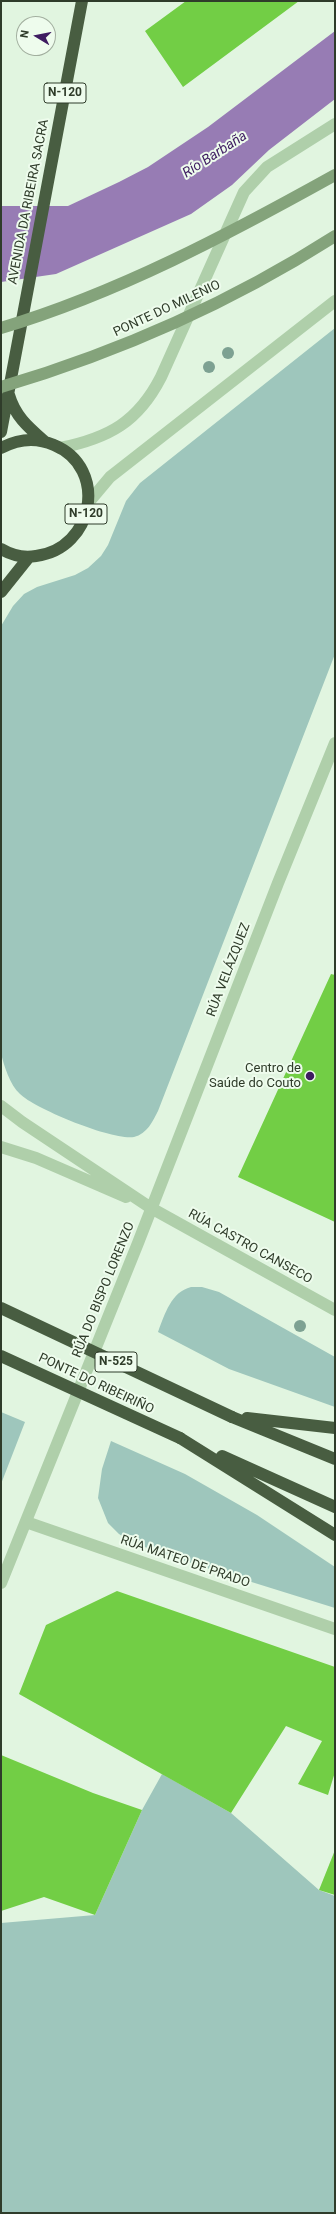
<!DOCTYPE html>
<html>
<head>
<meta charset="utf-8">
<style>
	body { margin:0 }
	#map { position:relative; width:336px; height:2214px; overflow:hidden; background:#e1f5e0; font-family:Roboto,sans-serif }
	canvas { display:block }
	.frame { position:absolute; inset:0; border:2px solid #2f3c2a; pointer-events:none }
	.north { position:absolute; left:16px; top:16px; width:40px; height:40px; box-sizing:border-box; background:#eefced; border:1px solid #a2af9f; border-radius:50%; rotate:280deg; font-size:11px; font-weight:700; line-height:16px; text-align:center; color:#2f3c2a }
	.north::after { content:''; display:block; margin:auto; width:14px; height:18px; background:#3e1c61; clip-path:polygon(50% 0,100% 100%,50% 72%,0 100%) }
</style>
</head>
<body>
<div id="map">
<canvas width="336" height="2214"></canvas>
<div class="frame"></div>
<div class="north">N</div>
</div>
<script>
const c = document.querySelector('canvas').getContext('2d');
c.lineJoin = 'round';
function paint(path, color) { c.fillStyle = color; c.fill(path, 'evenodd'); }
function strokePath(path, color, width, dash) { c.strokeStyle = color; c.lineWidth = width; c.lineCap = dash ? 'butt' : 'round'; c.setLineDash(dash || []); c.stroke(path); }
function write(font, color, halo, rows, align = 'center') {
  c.font = font + ' Roboto,sans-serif'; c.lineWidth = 4; c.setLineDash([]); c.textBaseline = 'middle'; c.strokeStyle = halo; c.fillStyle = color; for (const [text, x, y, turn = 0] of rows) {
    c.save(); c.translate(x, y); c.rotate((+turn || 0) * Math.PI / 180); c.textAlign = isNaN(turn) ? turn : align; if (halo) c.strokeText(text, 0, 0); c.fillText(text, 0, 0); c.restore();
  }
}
paint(new Path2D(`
	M 335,328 L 335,654 L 158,1111 C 153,1121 147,1134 134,1137 C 114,1141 35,1109 20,1094 C 10,1085 4,1066 1,1053 L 1,626 L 13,606 L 24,594 L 37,587 L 75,575 L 88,568 L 101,556 L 108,545 L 126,501 L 140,483 Z
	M 191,1287 L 202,1287 L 219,1292 L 335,1357 L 335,1407 L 229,1369 L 158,1332 C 165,1314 171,1292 191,1287 Z
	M 1,1412 L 25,1422 L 1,1484 Z
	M 111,1441 L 185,1474 L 257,1515 L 335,1567 L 335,1608 L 197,1565 L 133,1543 L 119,1534 L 108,1523 L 98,1498 L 102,1469 Z
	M 162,1774 L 231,1813 L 319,1890 L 335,1896 L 335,2213 L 1,2213 L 1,1923 L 95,1915 L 142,1810 Z`), '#9ec6bc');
paint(new Path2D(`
	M 335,31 L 335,99 L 269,150 L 232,185 L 191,214 L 56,274 L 1,282 L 1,206 L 68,206 L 119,182 L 148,167 L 208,127 Z`), '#977cb4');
paint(new Path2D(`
	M 186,1 L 299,1 L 183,87 L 145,31 Z
	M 331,974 L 335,975 L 335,1222 L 238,1177 Z
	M 117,1591 L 335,1667 L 335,1772 L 328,1795 L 298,1784 L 322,1741 L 286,1726 L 231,1813 L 19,1694 L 46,1625 Z
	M 1,1755 L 93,1793 L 142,1810 L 95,1915 L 44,1897 L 1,1911 Z
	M 335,1850 L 335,1895 L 319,1890 Z`), '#72ce45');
strokePath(new Path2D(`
	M 60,448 C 109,438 138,422 161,377 L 244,192 L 267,167 L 335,124
	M 89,502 L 110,477 L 335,301
	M 1,1106 L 22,1122 L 151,1208 L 335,1310
	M 1,1147 L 36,1158 L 126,1197
	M 26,1522 L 335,1629
	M 1,1583 L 138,1243 L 278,883 L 335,743`), '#afcfaa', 12);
strokePath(new Path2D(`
	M 9,395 C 15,416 28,427 44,441
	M 1,432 L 82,1
	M 1,448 C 18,439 36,437 54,445 C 109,468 94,549 36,556 C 24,558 11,555 1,549
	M 1,592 L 29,557
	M 232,1417 L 335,1459
	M 247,1418 L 335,1428
	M 180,1438 L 335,1535
	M 222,1456 L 335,1507`), '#485d41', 12);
strokePath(new Path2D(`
	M 1,328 C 118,293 229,234 335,175
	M 1,387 C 119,352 232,302 335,236`), '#84a37b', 12);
strokePath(new Path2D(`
	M 1,1308 L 232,1417
	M 1,1356 L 180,1438`), '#485d41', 12);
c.fillStyle = '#7da192';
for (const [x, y] of [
	[228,353],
	[209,367],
	[300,1326]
]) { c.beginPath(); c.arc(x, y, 6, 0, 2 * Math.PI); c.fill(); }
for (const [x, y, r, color] of [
	[310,1076,5,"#3e1c61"]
]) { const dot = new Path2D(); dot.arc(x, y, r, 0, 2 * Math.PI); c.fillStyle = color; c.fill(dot); strokePath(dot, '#eefced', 1.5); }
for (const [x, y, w] of [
	[65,93,42],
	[86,514,42],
	[116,1362,42]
]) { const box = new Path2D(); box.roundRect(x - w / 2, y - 10, w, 20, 3); c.fillStyle = '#eefced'; c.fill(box); strokePath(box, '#2f3c2a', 1); }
write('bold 12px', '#2f3c2a', null, [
	["N-120",65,93],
	["N-120",86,514],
	["N-525",116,1362]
]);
write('13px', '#2f3c2a', '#eefced', [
	["AVENIDA DA RIBEIRA SACRA",29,202,-79],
	["PONTE DO MILENIO",167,309,-25],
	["RÚA VELÁZQUEZ",229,970,-69],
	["RÚA CASTRO CANSECO",250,1247,29],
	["RÚA DO BISPO LORENZO",104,1290,-68],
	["PONTE DO RIBEIRIÑO",96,1384,25],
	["RÚA MATEO DE PRADO",185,1562,19]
]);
write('13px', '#2f3c2a', '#eefced', [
	["Centro de",301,1069],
	["Saúde do Couto",301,1084]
], 'right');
write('italic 14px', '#3e1c61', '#eefced', [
	["Río Barbaña",215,155,-33]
]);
</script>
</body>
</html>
